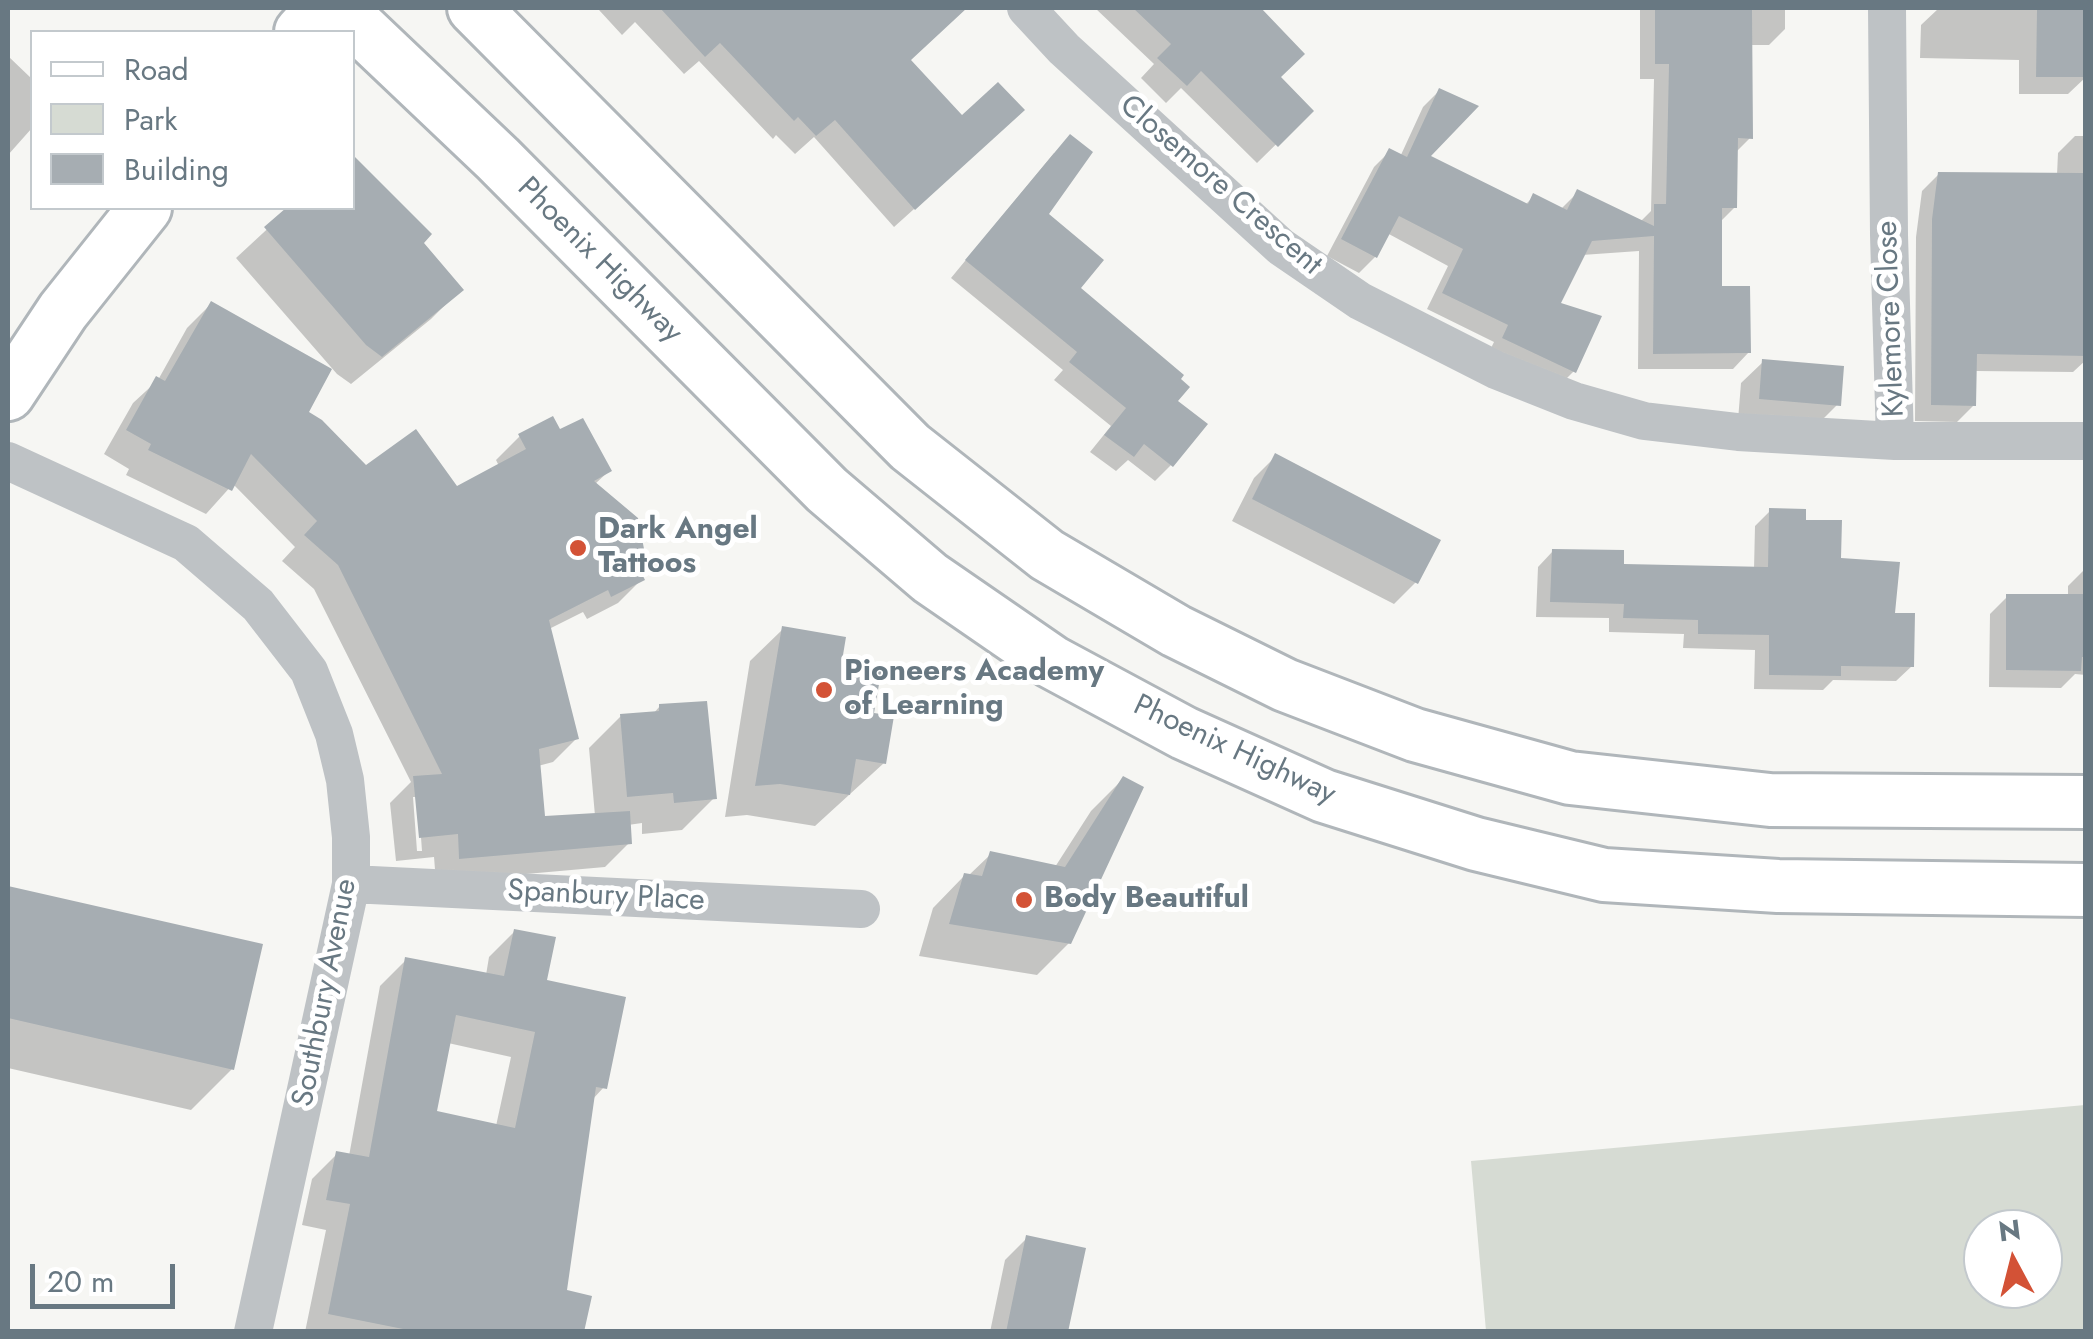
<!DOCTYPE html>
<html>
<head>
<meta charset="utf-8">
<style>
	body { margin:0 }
	#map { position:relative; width:2093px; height:1339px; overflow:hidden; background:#f6f6f3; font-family:Jost,sans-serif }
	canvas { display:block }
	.frame { position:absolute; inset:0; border:10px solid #687882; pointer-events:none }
	.legend { position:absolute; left:30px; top:30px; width:325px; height:180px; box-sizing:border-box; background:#fff; border:2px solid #c3c9cd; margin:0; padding:12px 18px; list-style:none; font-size:30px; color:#687882 }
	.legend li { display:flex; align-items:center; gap:20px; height:50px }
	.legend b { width:50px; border:2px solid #c3c9cd }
	.north { position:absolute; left:1963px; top:1209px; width:100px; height:100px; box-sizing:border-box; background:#fff; border:2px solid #c3c9cd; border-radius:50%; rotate:353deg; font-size:28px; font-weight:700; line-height:40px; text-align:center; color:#687882 }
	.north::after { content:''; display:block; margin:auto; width:35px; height:45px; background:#d35236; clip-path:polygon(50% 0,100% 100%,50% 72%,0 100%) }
	.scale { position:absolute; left:30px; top:1264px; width:145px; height:45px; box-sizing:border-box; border:5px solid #687882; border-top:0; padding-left:12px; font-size:30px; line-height:35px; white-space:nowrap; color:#687882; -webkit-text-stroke:8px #fff; paint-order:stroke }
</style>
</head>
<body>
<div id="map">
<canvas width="2093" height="1339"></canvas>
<div class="frame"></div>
<ul class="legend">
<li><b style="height:12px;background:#fff"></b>Road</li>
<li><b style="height:28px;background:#d6dbd3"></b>Park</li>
<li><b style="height:28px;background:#a6adb2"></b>Building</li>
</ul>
<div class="north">N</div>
<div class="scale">20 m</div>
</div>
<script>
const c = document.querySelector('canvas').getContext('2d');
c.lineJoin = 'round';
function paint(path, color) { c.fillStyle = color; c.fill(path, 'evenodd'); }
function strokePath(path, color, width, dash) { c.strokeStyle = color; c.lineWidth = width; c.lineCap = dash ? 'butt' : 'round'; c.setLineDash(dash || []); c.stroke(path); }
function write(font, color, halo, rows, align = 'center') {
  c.font = font + ' Jost,sans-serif'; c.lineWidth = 10; c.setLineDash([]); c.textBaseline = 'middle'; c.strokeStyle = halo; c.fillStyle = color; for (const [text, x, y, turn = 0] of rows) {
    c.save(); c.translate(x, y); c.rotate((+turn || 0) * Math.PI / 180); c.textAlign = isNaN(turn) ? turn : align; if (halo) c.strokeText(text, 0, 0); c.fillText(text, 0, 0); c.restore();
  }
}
paint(new Path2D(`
	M 2085,1105 L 2085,1331 L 1486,1331 L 1471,1161 ZM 1983,1229 L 2043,1229 L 2043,1289 L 1983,1289 Z`), '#d6dbd3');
paint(new Path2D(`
	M 601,8 L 817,8 L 840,32 L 867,8 L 892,8 L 904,21 L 919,8 L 964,8 L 909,60 L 962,119 L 1002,130 L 894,227 L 814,137 L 795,154 L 776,135 L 773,139 L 699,61 L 684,74 L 635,22 L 622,35 L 599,10 Z
	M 1095,8 L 1258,8 L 1301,54 L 1278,77 L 1310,111 L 1257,163 L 1181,88 L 1166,103 L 1141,78 L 1154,64 Z
	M 1640,8 L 1785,8 L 1785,29 L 1769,45 L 1750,45 L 1750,138 L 1735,153 L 1735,207 L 1720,222 L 1719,288 L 1749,352 L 1733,369 L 1638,369 L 1639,251 L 1582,255 L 1558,305 L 1574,371 L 1558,387 L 1488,354 L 1494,342 L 1427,309 L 1448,266 L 1387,233 L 1375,257 L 1359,273 L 1327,256 L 1374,167 L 1390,151 L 1400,157 L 1423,107 L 1439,91 L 1427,157 L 1524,206 L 1534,196 L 1561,209 L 1578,192 L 1640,222 L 1651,211 L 1654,79 L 1640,79 Z
	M 1939,8 L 2086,8 L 2086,77 L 2068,94 L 2019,94 L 2019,60 L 1920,58 L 1921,25 Z
	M 8,56 L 32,79 L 32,128 L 8,155 Z
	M 2075,136 L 2086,136 L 2086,360 L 2073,372 L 1975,371 L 1974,405 L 1957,422 L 1915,421 L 1916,237 L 1922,191 L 1939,174 L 2057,175 L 2058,153 Z
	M 1054,153 L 1046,214 L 1077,288 L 1175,401 L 1171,465 L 1155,481 L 1128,460 L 1116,471 L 1090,452 L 1111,426 L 1054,380 L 1063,370 L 951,278 Z
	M 290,208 L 352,208 L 421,242 L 460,290 L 431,319 L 351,384 L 337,374 L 236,258 Z
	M 211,304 L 306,413 L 366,469 L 456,489 L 499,466 L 496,460 L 520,436 L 559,433 L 609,471 L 595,484 L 643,554 L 633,563 L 642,579 L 618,603 L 587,619 L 583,612 L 549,629 L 577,738 L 553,762 L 538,766 L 542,818 L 595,816 L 589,748 L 621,716 L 653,714 L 660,706 L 714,798 L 682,830 L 642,834 L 642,823 L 628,825 L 629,843 L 605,867 L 436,882 L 434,857 L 396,861 L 390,803 L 411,782 L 314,589 L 282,561 L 295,547 L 233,484 L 206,514 L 126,475 L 129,469 L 104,454 L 133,403 L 158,380 L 187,328 ZM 413,797 L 418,797 L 422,851 L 417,851 Z
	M 1763,362 L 1838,404 L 1816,426 L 1738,420 L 1741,383 Z
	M 1276,456 L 1416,582 L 1394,604 L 1232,521 L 1254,478 Z
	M 1770,511 L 1804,522 L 1893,615 L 1912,666 L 1896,681 L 1833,680 L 1823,690 L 1754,689 L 1755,650 L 1683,648 L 1684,634 L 1609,632 L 1609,618 L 1536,617 L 1538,567 L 1553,551 L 1621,566 L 1754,569 L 1755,526 Z
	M 2086,568 L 2086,675 L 2075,674 L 2061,688 L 1989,687 L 1990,614 L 2008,596 L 2068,596 L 2068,586 Z
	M 783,629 L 839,663 L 871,715 L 884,763 L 815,826 L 747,815 L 725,817 L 750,661 Z
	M 1123,779 L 1069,943 L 1037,975 L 919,956 L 933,908 L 965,875 L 968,876 L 991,854 L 1055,867 L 1091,811 Z
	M 8,888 L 260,946 L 232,1069 L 191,1110 L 8,1068 Z
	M 515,931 L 604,1087 L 592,1100 L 564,1292 L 581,1332 L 305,1332 L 326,1230 L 302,1225 L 312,1179 L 337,1154 L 349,1156 L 380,986 L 406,960 L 486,975 L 489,957 ZM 448,1043 L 511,1057 L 496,1126 L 434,1113 Z
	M 1027,1238 L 1066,1332 L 990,1332 L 1005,1260 Z`), '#0003');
paint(new Path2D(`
	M 660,8 L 967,8 L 911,60 L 962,115 L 998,82 L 1025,110 L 915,210 L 835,120 L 816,136 L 798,117 L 794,121 L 720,43 L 705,57 Z
	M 1133,8 L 1261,8 L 1305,54 L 1281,77 L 1314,111 L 1278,147 L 1201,71 L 1187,86 L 1157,58 L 1171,44 Z
	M 1655,8 L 1752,8 L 1753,139 L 1738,138 L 1737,208 L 1722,208 L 1722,286 L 1750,286 L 1751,353 L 1653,354 L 1654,236 L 1592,241 L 1561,303 L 1602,316 L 1576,373 L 1502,338 L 1508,325 L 1442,293 L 1463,249 L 1399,216 L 1377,258 L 1341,239 L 1389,148 L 1407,157 L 1439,88 L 1479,106 L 1431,156 L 1528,204 L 1533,193 L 1567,210 L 1577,189 L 1654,226 L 1654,204 L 1666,204 L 1669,64 L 1655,64 Z
	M 2037,8 L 2086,8 L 2086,77 L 2036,77 Z
	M 1070,134 L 1093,152 L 1049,214 L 1104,260 L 1081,288 L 1184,375 L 1181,379 L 1190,387 L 1178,401 L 1208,424 L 1173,467 L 1144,444 L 1134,457 L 1104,435 L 1126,408 L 1069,362 L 1077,352 L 965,260 Z
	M 352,154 L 432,234 L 424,243 L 464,290 L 382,357 L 366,345 L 264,227 L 286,208 L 352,208 Z
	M 1938,172 L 2086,173 L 2086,356 L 1977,354 L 1976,406 L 1931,405 L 1932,219 Z
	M 211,301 L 332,369 L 309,412 L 322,420 L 366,465 L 416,429 L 457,486 L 526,449 L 518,434 L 553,416 L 560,429 L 583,418 L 612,471 L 594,481 L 638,518 L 645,554 L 635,560 L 645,580 L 611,597 L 608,590 L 549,620 L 579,739 L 539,749 L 545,816 L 630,811 L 632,844 L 459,859 L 458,834 L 419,838 L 413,776 L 442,774 L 338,565 L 304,535 L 317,521 L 251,454 L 232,491 L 148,450 L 151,444 L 126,430 L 156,376 L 165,381 Z
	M 1762,359 L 1844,366 L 1841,406 L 1759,399 Z
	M 1275,453 L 1441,540 L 1418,584 L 1252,499 Z
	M 1769,508 L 1806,509 L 1806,520 L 1842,520 L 1841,558 L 1900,562 L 1895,613 L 1915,613 L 1914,667 L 1841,666 L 1841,676 L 1769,675 L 1769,635 L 1698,634 L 1698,620 L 1623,618 L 1624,604 L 1550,602 L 1552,549 L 1624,550 L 1624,564 L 1768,567 Z
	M 2006,594 L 2086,594 L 2086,657 L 2082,657 L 2081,671 L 2006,670 Z
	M 782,626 L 846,637 L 842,661 L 882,667 L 874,713 L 894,716 L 886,764 L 856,759 L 850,795 L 780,784 L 755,786 Z
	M 707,701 L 717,799 L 674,803 L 673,793 L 627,797 L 620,714 L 659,711 L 659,704 Z
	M 1123,776 L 1144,787 L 1071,944 L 949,924 L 964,873 L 982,876 L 990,851 L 1065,867 Z
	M 8,886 L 263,944 L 234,1070 L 8,1018 Z
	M 514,929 L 556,937 L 547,980 L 626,997 L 607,1089 L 596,1087 L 567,1290 L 592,1296 L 584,1332 L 418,1332 L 328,1314 L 350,1204 L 326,1200 L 336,1151 L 369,1157 L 405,957 L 504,976 ZM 456,1015 L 535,1032 L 515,1128 L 437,1111 Z
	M 1026,1235 L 1086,1248 L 1068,1332 L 1006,1332 Z`), '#a6adb2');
const secondary = new Path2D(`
	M 339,8 L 498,159 L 827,490 L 930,578 L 1052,662 L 1184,733 L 1324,796 L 1476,844 L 1604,875 L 1778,886 L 2086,890
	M 474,8 L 910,447 L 1047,555 L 1176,631 L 1285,685 L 1415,735 L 1570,778 L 1770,800 L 2086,802
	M 301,32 L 323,8
	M 8,394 L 63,311 L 145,208`);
strokePath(secondary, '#b0b6ba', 58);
strokePath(new Path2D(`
	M 1026,8 L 1064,49 L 1281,247 L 1360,301 L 1496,370 L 1574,401 L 1644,421 L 1738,432 L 1895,441 L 2086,441
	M 1887,8 L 1889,235 L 1895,441
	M 8,461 L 186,543 L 258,605 L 309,671 L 334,734 L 345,780 L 351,837 L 351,884 L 253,1332
	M 351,884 L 861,909`), '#bec2c5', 38);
strokePath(secondary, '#fff', 52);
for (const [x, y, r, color] of [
	[578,548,10,"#d35236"],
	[824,690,10,"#d35236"],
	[1024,900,10,"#d35236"]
]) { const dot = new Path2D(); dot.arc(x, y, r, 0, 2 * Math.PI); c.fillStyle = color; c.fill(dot); strokePath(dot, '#fff', 4); }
write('30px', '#687882', '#fff', [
	["Closemore Crescent",1220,186,41],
	["Phoenix Highway",599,261,45],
	["Kylemore Close",1892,319,-92],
	["Phoenix Highway",1234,751,25],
	["Spanbury Place",606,897,3],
	["Southbury Avenue",326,993,-79]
]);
write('bold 30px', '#687882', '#fff', [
	["Dark Angel",598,531],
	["Tattoos",598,565],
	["Pioneers Academy",844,673],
	["of Learning",844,707],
	["Body Beautiful",1044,900]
], 'left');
</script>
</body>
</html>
